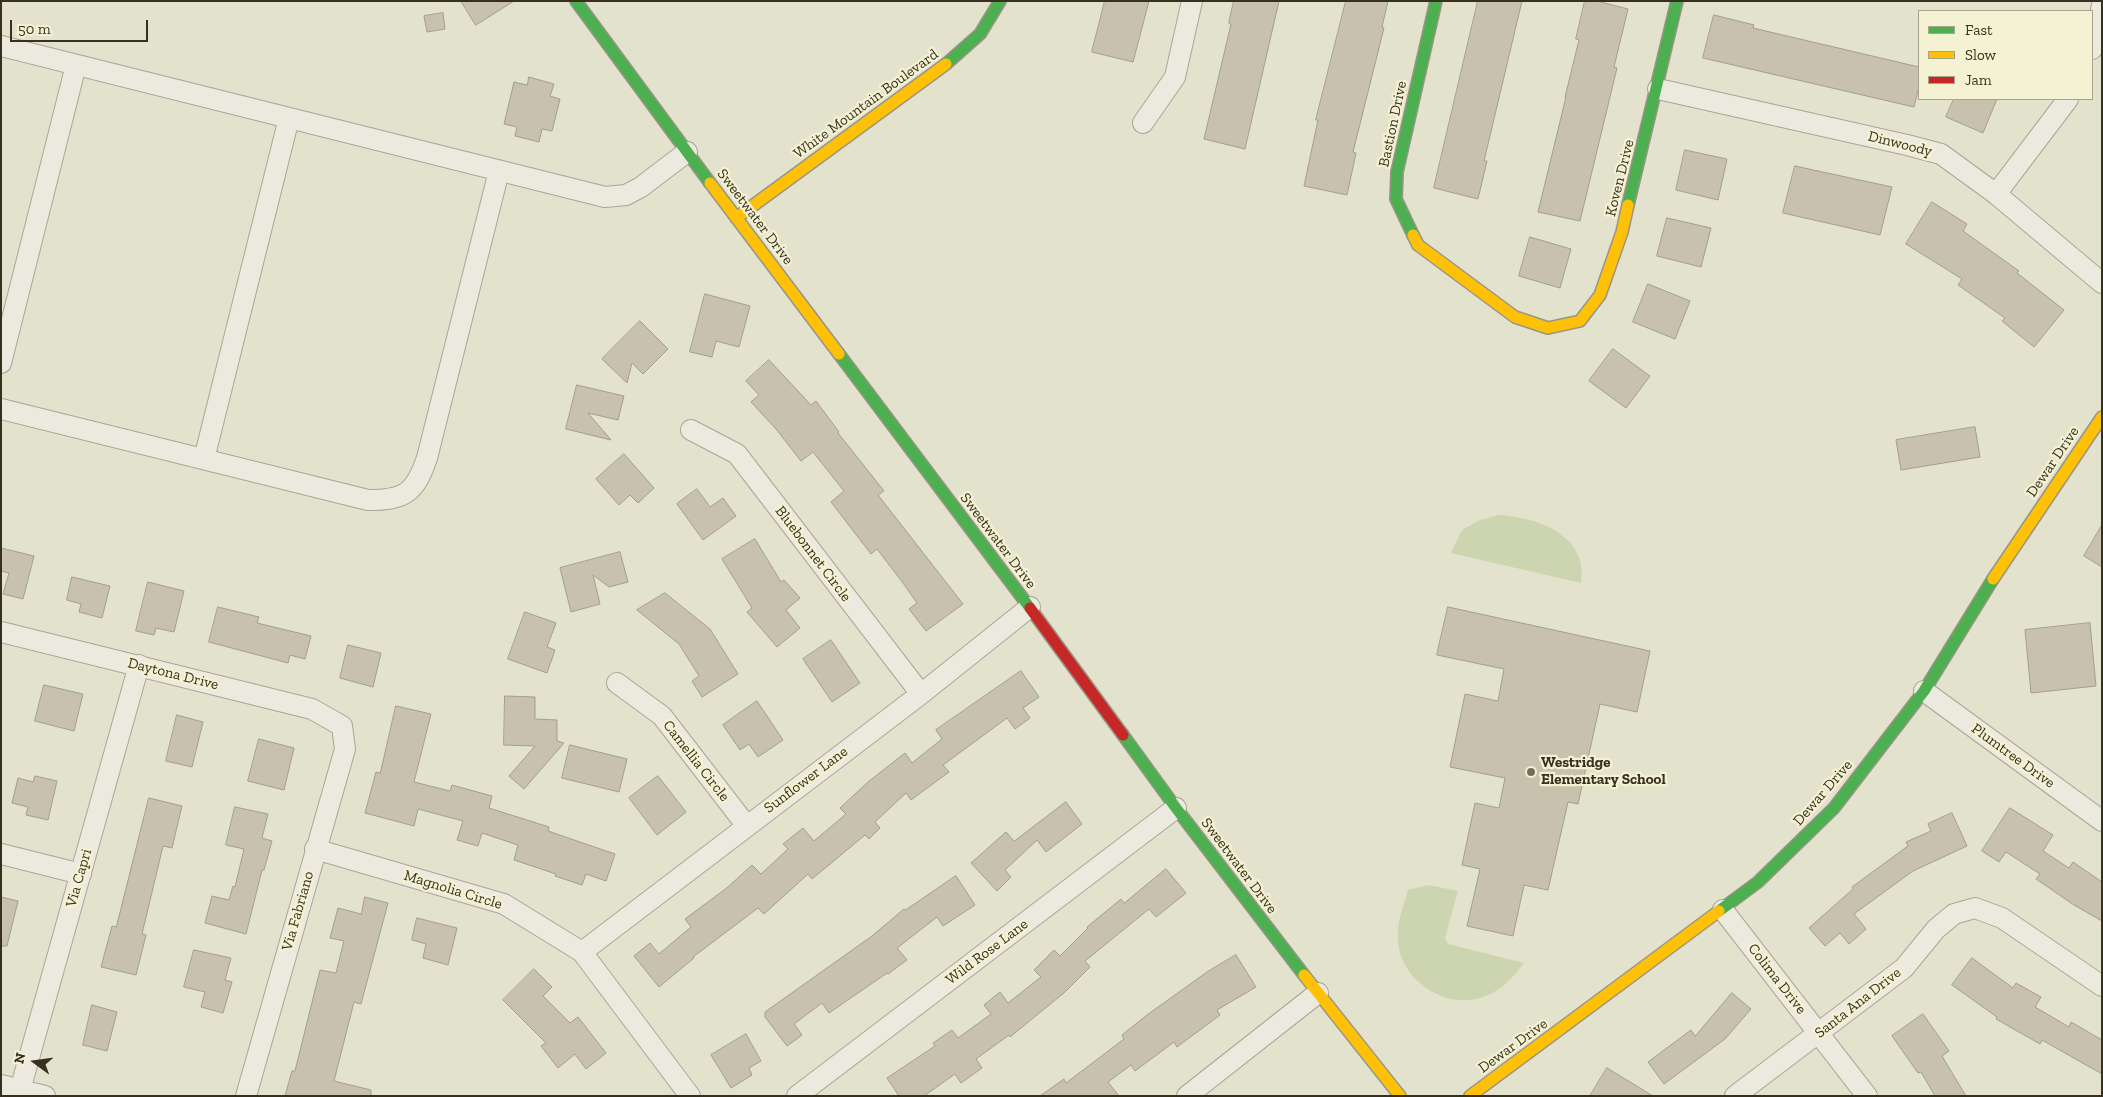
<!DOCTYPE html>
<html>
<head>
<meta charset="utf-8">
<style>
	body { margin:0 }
	#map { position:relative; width:2103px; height:1097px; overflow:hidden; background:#e3e2cd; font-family:"Zilla Slab",serif }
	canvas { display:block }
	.frame { position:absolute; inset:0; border:2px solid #37301e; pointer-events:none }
	.legend { position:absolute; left:1918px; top:10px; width:175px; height:90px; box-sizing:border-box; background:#f4f2d3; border:1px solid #a8a48b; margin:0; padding:6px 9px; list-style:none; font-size:15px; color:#37301e }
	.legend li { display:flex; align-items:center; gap:10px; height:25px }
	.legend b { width:25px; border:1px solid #a8a48b }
	.north { position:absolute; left:10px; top:1037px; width:50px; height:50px; -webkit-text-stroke:4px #f4f2d3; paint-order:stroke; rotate:284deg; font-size:14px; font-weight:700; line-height:20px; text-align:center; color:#37301e }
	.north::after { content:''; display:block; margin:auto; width:18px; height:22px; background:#37301e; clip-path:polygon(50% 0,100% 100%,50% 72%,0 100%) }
	.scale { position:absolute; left:10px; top:20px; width:138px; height:22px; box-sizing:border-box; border:2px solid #37301e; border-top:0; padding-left:6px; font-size:15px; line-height:18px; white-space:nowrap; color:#37301e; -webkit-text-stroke:4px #f4f2d3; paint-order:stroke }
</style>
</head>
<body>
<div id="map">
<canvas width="2103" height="1097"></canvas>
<div class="frame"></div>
<ul class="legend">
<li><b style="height:6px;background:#4caf50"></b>Fast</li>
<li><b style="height:6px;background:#ffc107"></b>Slow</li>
<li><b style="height:6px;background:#c62828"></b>Jam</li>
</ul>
<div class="north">N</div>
<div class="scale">50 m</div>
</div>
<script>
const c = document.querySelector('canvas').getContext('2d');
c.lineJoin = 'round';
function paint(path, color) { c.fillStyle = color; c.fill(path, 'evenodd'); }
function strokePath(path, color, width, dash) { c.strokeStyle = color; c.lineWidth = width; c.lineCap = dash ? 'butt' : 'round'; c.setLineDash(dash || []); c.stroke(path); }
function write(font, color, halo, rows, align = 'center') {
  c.font = font + ' "Zilla Slab",serif'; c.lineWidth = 4.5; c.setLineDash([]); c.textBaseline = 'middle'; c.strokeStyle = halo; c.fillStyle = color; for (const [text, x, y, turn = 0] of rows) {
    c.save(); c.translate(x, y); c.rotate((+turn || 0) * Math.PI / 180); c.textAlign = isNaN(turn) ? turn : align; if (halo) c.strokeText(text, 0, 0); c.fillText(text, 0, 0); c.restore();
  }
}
paint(new Path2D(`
	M 1498,515 C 1537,517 1589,535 1581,583 L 1451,553 L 1462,530 L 1478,521 Z
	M 1429,885 L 1458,891 L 1445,938 L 1448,944 L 1524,963 C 1512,979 1500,992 1480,998 C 1444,1009 1401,980 1398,942 C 1396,924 1403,907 1408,890 Z`), '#ccd5b0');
const building = new Path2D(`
	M 461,1 L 514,1 L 476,25 Z
	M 1105,1 L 1149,1 L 1133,62 L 1092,52 Z
	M 1234,1 L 1279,1 L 1245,149 L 1204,139 L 1231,24 L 1229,23 Z
	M 1346,1 L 1388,1 L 1382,27 L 1384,28 L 1353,152 L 1356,153 L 1347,195 L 1304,186 L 1318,120 L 1316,120 Z
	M 1478,1 L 1522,1 L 1484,161 L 1487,161 L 1478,199 L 1434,188 Z
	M 1585,1 L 1597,1 L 1628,9 L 1614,67 L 1617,68 L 1580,221 L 1538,212 L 1566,97 L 1565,97 L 1579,40 L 1576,39 Z
	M 443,13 L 445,29 L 427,32 L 424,16 Z
	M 1714,15 L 1754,25 L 1753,28 L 1919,67 L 1919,87 L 1914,107 L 1703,58 Z
	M 529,77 L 554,84 L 550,96 L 560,99 L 552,131 L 542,129 L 539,142 L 515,136 L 517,127 L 504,124 L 514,82 L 527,85 Z
	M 1954,99 L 1997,99 L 1983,133 L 1946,117 Z
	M 1685,150 L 1727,159 L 1718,200 L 1676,190 Z
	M 1795,166 L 1892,187 L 1880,235 L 1783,213 Z
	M 1932,202 L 1967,224 L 1963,231 L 2019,271 L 2017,273 L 2064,310 L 2034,347 L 2002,321 L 2005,318 L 1958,285 L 1962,279 L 1906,244 Z
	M 1667,218 L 1711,228 L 1701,267 L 1657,256 Z
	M 1530,237 L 1571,249 L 1560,288 L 1519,276 Z
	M 1648,284 L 1690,301 L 1675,339 L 1633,322 Z
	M 705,294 L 750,306 L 739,347 L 716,341 L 712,357 L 690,352 Z
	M 640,321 L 668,349 L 643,374 L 632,363 L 627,383 L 602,359 Z
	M 1613,349 L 1650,376 L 1626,408 L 1589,381 Z
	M 769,360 L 811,405 L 816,401 L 839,432 L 838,433 L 884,491 L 878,495 L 963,604 L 926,631 L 909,609 L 917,603 L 903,583 L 877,549 L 871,554 L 831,502 L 844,491 L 813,452 L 801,461 L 776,429 L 751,402 L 759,395 L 746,381 Z
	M 577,385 L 624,396 L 618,420 L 588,413 L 611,440 L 566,429 Z
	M 1975,427 L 1980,457 L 1901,470 L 1896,440 Z
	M 624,454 L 654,488 L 638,503 L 630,495 L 619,505 L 596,479 Z
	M 697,489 L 710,507 L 723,498 L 736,516 L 703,540 L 677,504 Z
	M 2102,525 L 2102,567 L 2084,556 Z
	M 755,539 L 781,582 L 784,580 L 800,598 L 786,610 L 800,628 L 777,647 L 747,612 L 752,608 L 722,559 Z
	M 1,548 L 34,556 L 23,599 L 3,594 L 9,573 L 1,571 Z
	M 620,552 L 628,582 L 609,587 L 593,575 L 600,604 L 571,612 L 560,568 Z
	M 72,577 L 110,586 L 102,618 L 79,612 L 81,604 L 67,600 Z
	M 148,582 L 184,591 L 174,632 L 156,628 L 154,635 L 136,631 Z
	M 665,593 L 710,629 L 738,674 L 702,697 L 692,681 L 699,676 L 679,644 L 637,610 Z
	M 218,607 L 259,617 L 257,623 L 311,636 L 305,659 L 290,655 L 288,663 L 209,642 Z
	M 1448,607 L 1650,651 L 1637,712 L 1600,704 L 1578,804 L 1568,802 L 1548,890 L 1524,885 L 1513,936 L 1467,926 L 1480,869 L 1462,865 L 1475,803 L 1499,808 L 1505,778 L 1450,767 L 1465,694 L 1498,701 L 1504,669 L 1437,655 Z
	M 525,612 L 556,623 L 547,647 L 555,650 L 547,673 L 508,659 Z
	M 2090,623 L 2096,686 L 2031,693 L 2025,630 Z
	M 831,640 L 860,683 L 832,702 L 803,659 Z
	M 348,645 L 381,653 L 373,687 L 340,678 Z
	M 1021,671 L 1039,697 L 1023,708 L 1030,718 L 1015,729 L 1007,718 L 943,765 L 949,772 L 911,800 L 906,793 L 875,822 L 880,828 L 869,839 L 865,835 L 812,879 L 808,874 L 764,914 L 758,908 L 693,957 L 694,958 L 659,987 L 634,956 L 650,943 L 659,954 L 691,927 L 685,919 L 728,887 L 752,865 L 761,874 L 788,849 L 783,844 L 803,828 L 814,841 L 846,814 L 840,808 L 868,782 L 905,753 L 912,763 L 942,739 L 936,730 Z
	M 44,685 L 83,694 L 74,731 L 35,721 Z
	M 505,696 L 535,697 L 535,719 L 557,720 L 557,741 L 564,743 L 524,789 L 509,776 L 535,746 L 504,745 Z
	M 757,701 L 783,740 L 758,757 L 749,744 L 740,750 L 723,725 Z
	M 396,706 L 431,714 L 414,782 L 450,791 L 452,785 L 492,796 L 489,808 L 549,827 L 548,831 L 615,854 L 606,881 L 586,874 L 582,885 L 555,876 L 556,874 L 514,860 L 518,845 L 482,833 L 478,846 L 457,840 L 463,821 L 418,809 L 414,826 L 365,813 L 376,772 L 380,773 Z
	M 177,715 L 203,722 L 192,767 L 166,761 Z
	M 259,739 L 294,748 L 284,790 L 248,781 Z
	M 570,745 L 627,759 L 619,792 L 562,778 Z
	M 35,776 L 57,781 L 48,820 L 26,815 L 28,807 L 12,803 L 18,778 L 33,782 Z
	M 658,776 L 686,812 L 657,835 L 629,798 Z
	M 149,798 L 182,806 L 172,848 L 163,846 L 142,934 L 146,935 L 136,975 L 101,967 L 112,926 L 116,927 Z
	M 1066,802 L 1082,824 L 1046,852 L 1037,840 L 1005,870 L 1011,877 L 997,891 L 971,863 L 1006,832 L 1014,841 Z
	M 235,807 L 268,814 L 262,838 L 272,841 L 264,870 L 262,870 L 246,934 L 205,923 L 212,896 L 229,900 L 233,886 L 235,887 L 244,849 L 226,845 Z
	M 2010,808 L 2053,835 L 2043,851 L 2069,868 L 2073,862 L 2102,882 L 2102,921 L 2074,905 L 2036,879 L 2040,874 L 2006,852 L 1999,862 L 1982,851 Z
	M 1952,813 L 1967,846 L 1913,871 L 1854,914 L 1866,929 L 1849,944 L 1840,933 L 1825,946 L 1809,928 L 1853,889 L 1852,887 L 1908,846 L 1906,842 L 1931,831 L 1928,824 Z
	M 1166,869 L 1186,893 L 1156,917 L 1149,909 L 1085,961 L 1090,967 L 1065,992 L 1010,1037 L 1009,1035 L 976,1059 L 982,1068 L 961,1083 L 955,1074 L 924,1096 L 899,1096 L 887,1078 L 935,1046 L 933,1043 L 952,1030 L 958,1038 L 991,1014 L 984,1005 L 1000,992 L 1008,1003 L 1041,977 L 1034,970 L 1054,950 L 1060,956 L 1088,928 L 1087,927 L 1121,899 L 1124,903 Z
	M 956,876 L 975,905 L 943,926 L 937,917 L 897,948 L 907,960 L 888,974 L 887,973 L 829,1013 L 822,1003 L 794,1024 L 802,1035 L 787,1046 L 765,1017 L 765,1012 L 872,936 L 904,909 L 905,910 Z
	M 1,897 L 18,901 L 7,946 L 1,946 Z
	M 365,897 L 388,903 L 361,1004 L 354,1002 L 334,1081 L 371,1090 L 371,1096 L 285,1096 L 292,1071 L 295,1071 L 320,970 L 336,973 L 344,941 L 330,938 L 338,908 L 361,914 Z
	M 417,918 L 457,928 L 448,965 L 423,958 L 426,944 L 412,940 Z
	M 194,950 L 231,958 L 225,980 L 232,982 L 223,1013 L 201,1007 L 205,992 L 184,987 Z
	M 1236,955 L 1256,987 L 1217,1010 L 1220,1015 L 1177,1047 L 1174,1042 L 1135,1071 L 1131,1065 L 1108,1082 L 1119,1096 L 1040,1096 L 1064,1079 L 1066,1083 L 1124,1039 L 1122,1035 L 1147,1015 L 1207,972 Z
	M 1972,958 L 2013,988 L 2016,983 L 2041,997 L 2035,1007 L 2069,1027 L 2071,1022 L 2102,1040 L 2102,1074 L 2042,1040 L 2040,1044 L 1996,1019 L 1997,1017 L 1952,985 Z
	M 534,969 L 552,987 L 543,996 L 570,1023 L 578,1017 L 606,1053 L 586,1069 L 575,1054 L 558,1068 L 541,1046 L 546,1043 L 503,1000 Z
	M 1732,993 L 1751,1009 L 1725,1039 L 1664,1084 L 1648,1062 L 1691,1030 L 1695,1036 Z
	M 92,1005 L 117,1012 L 107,1051 L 83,1045 Z
	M 1923,1014 L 1949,1051 L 1942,1056 L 1966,1096 L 1935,1096 L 1921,1072 L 1918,1073 L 1892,1036 Z
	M 746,1034 L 761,1061 L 749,1068 L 752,1075 L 731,1088 L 711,1055 Z
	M 1607,1068 L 1653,1096 L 1590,1096 Z`);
paint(building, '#c7c1ae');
strokePath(building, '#a39e8c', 1);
const street = new Path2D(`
	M 1,46 L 605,197 L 626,195 L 641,187 L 687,152
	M 2092,49 L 2102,5
	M 1658,89 L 1907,145 L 1941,154 L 1996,194 L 2102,283
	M 1143,123 L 1175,77 L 1192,1
	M 1996,194 L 2068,99
	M 1,363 L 76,65
	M 1,409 L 368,500 C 405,500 415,493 427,458 L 499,171
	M 691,430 L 737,454 L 921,694
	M 204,459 L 289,118
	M 1,632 L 312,709 L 342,726 L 345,749 L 246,1096
	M 617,683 L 662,716 L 746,825
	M 1924,691 L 2102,821
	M 315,849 L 504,904 L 582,952 L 690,1096
	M 1,854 L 81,874
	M 1723,910 L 1867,1096
	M 582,952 L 921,694 L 1030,607
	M 1,1085 L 45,1096
	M 20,1090 L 139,665
	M 797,1096 L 1176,808
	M 1187,1096 L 1318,993
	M 1735,1096 L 1904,968 L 1936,929 L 1954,914 L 1975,908 L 2002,918 L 2102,986`);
const fast = new Path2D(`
	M 576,1 L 710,183
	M 946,64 L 980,34 L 1000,1
	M 1628,205 L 1677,1
	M 1413,235 L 1396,199 L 1397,172 L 1436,1
	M 839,354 L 1030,608
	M 1123,735 L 1176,808 L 1304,975
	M 1719,911 L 1758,882 L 1834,808 L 1924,691 L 1993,579`);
const slow = new Path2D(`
	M 710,183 L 839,354
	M 736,218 L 946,64
	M 1413,235 L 1418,245 L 1515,317 L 1548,328 L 1580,321 L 1600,295 L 1622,232 L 1628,205
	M 1993,579 L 2102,417
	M 1304,975 L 1400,1096
	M 1470,1096 L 1719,911`);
const jam = new Path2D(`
	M 1030,608 L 1123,735`);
strokePath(street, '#a9a696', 22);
strokePath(fast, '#989586', 14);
strokePath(slow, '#989586', 14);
strokePath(jam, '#989586', 14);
strokePath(street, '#eceade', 20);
strokePath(fast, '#4caf50', 11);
strokePath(slow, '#ffc107', 11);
strokePath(jam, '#c62828', 11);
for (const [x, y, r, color] of [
	[1531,772,5,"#736e5b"]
]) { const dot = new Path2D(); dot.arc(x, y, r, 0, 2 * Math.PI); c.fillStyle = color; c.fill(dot); strokePath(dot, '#f4f2d3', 2); }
write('15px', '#37301e', '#f4f2d3', [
	["White Mountain Boulevard",866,104,-36],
	["Bastion Drive",1393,124,-78],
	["Dinwoody",1900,144,14],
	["Koven Drive",1620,178,-76],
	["Sweetwater Drive",755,217,53],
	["Dewar Drive",2053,462,-56],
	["Sweetwater Drive",998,541,53],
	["Bluebonnet Circle",813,554,53],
	["Daytona Drive",173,674,14],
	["Plumtree Drive",2013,756,36],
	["Camellia Circle",696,761,52],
	["Sunflower Lane",806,780,-37],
	["Dewar Drive",1823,793,-49],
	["Sweetwater Drive",1239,866,53],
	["Via Capri",79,878,-74],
	["Magnolia Circle",453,890,17],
	["Via Fabriano",298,911,-74],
	["Wild Rose Lane",987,952,-37],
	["Colima Drive",1777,979,52],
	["Santa Ana Drive",1858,1003,-38],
	["Dewar Drive",1513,1046,-36]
]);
write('bold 15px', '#37301e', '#f4f2d3', [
	["Westridge",1541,763],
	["Elementary School",1541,780]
], 'left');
</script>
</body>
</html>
